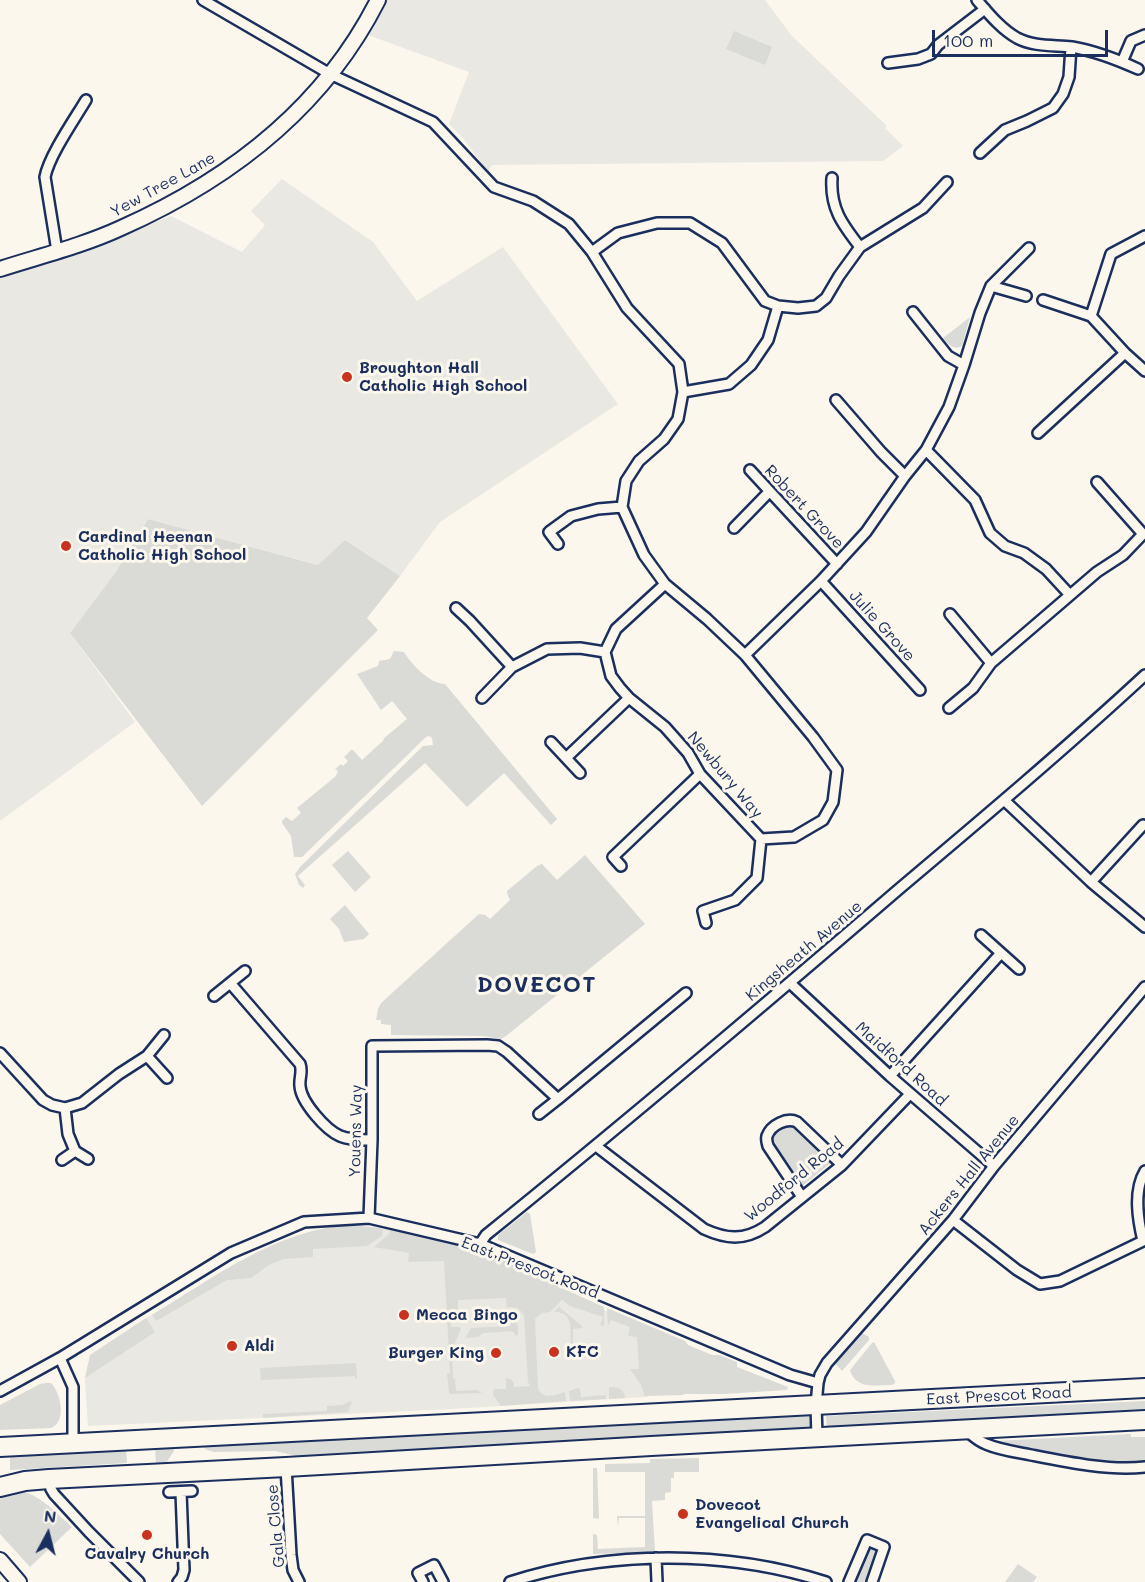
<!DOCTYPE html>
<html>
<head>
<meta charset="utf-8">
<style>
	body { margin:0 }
	#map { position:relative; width:1145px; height:1582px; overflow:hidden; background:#fbf7ec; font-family:Mali,sans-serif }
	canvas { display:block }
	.north { position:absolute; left:18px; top:1504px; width:60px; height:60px; -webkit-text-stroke:4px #fbf7ec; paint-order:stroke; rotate:7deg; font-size:16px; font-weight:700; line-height:24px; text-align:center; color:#1b2f5e }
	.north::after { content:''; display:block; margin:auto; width:21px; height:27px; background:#1b2f5e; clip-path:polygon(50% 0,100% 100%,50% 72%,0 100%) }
	.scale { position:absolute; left:932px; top:30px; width:176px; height:27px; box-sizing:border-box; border:3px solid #1b2f5e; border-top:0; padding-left:8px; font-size:18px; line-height:21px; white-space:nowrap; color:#1b2f5e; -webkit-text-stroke:4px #fbf7ec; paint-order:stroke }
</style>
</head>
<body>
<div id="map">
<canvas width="1145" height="1582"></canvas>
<div class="north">N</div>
<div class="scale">100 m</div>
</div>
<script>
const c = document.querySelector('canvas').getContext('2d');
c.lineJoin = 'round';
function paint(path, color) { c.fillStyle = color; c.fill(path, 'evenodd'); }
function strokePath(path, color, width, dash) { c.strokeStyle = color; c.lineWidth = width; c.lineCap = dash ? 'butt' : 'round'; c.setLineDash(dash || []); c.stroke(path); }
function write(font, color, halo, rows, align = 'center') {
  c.font = font + ' Mali,sans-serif'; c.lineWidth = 6; c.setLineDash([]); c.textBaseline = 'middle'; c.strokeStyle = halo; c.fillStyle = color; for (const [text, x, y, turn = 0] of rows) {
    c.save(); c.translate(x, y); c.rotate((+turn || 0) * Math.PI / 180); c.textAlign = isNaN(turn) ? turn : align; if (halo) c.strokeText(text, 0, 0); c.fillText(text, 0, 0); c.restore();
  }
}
paint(new Path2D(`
	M 387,0 L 765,0 L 791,35 L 887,126 L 885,128 L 903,146 L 883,161 L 492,165 L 488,172 L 463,138 L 449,124 L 469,72 L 368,35 Z
	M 282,179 L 373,242 L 417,301 L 503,247 L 618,404 L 440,522 L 400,576 L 345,540 L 319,565 L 148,519 L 115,573 L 70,633 L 135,722 L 0,821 L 0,278 L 12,272 L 68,257 L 171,216 L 242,252 L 265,225 L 251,211 Z
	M 351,1225 L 395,1230 L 500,1263 L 638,1325 L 645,1397 L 452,1409 L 88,1426 L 85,1380 L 90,1355 L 146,1318 L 248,1257 L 280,1243 L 306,1233 L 325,1228 Z`), '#eae8e2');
paint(new Path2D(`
	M 734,31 L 772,47 L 765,65 L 726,49 Z
	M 970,317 L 962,346 C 953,351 948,344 943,338 Z
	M 148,519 L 318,565 L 345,540 L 400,576 L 367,618 L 378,630 L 202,806 L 70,633 L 115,573 Z
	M 394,651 L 404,652 C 411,664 430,684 445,684 L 557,819 L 551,825 L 504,773 L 467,807 L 425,763 L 298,876 L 305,885 L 303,888 L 299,885 L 295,874 L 300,867 L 423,746 L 433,745 L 432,738 L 429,736 L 426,737 L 302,857 L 294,857 L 291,836 L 282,823 L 282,821 L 286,817 L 292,821 L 301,813 L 297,808 L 336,776 L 338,771 L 335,769 L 341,764 L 343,766 L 348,761 L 344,757 L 351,750 L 353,750 L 362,760 L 384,740 L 383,739 L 407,719 L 392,701 L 381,710 L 357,674 L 378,666 L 379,661 L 390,659 Z
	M 348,851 L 371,877 L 355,892 L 332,865 Z
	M 585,855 L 645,924 L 506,1036 L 501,1039 L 483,1036 L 391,1035 L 391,1025 L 381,1024 L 381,1020 L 376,1020 L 378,1009 L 381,1003 L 479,914 L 485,915 L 490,919 L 510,900 L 508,896 L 507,891 L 537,866 L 542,864 L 557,880 Z
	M 345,905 L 369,934 L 364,939 L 344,942 L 339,929 L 330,919 Z
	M 787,1125 L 795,1127 L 832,1162 L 801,1187 L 772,1143 C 772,1134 778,1128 787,1125 Z
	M 527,1212 L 530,1214 L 536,1252 L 533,1254 L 498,1240 L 498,1235 Z
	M 351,1225 L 380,1228 L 383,1230 L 382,1236 L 367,1246 L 313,1249 L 313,1257 L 284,1259 L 269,1265 L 251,1278 L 227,1280 L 156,1321 L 152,1315 C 213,1278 277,1229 351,1225 Z
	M 391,1226 L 428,1235 L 489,1255 L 604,1307 L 604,1326 L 600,1325 L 603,1317 L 570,1306 L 562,1300 L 550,1312 L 542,1313 L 535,1319 L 538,1389 C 544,1400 555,1395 565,1392 L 566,1401 L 501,1406 L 493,1395 L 494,1389 L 506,1389 L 506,1378 L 511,1379 L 514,1384 L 514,1387 L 530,1386 L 528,1382 L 524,1315 L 518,1308 L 507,1307 L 506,1298 L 458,1300 L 458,1309 L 450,1310 L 451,1327 L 459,1327 L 461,1329 L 452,1349 L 453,1379 L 455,1379 L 456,1391 L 477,1390 L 482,1393 L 450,1394 L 449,1392 L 447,1374 L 450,1373 L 444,1261 L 408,1262 L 409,1253 L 374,1247 L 389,1234 Z
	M 559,1307 L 582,1326 L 582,1328 L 573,1329 L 573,1349 L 582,1349 L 579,1356 L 575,1355 C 564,1341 581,1312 554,1312 Z
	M 607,1308 L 685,1341 L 688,1345 L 712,1355 L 719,1355 L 737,1362 L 737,1367 L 788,1387 L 787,1390 L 724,1394 L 684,1394 L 683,1395 L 648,1396 L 645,1397 L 641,1385 L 630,1369 L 639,1369 L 637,1337 L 629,1336 L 628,1334 L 630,1327 L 611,1320 L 608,1325 Z
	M 511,1317 C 519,1320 518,1328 518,1335 L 516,1336 L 513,1331 L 483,1333 L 478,1337 L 465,1338 L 471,1328 L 511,1326 Z
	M 146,1318 L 155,1332 L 85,1378 L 90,1355 Z
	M 862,1333 L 869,1337 L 869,1340 L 842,1371 L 835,1363 Z
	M 874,1342 L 895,1381 L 895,1383 L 892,1385 C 876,1385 856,1390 850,1370 L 872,1343 Z
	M 356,1363 L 357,1379 L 356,1379 L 355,1376 L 261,1380 L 260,1368 Z
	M 46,1383 L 51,1383 C 61,1393 67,1422 51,1428 L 0,1430 L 0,1405 L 40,1384 Z
	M 609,1387 C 617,1387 624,1388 625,1398 L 609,1399 Z
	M 578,1388 L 580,1389 L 581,1397 L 606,1395 L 606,1399 L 570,1401 L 569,1391 Z
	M 350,1401 L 352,1402 L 348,1412 L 263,1418 L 263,1414 L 327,1411 L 327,1406 L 343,1405 Z
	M 1145,1401 L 1145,1412 L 827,1429 L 826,1416 Z
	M 809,1416 L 810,1431 L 296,1456 L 276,1451 L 214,1452 L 207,1450 L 202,1446 Z
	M 1131,1434 L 1131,1437 L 1145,1437 L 1145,1460 C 1126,1464 1108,1462 1089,1460 C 1058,1456 1027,1450 996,1445 L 996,1441 Z
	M 173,1448 L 174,1451 L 166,1463 L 156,1464 L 155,1449 Z
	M 126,1449 L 127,1463 L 10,1470 L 10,1456 Z
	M 699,1458 L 699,1472 L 674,1472 L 674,1478 L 671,1478 L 671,1492 L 665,1493 L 665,1500 L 652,1501 L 655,1552 L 593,1554 L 593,1534 L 597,1535 L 598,1549 L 645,1547 L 645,1518 L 619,1518 L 618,1526 L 617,1516 L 645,1516 L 645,1472 L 605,1472 L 605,1464 L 650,1463 L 650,1459 Z
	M 593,1468 L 597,1468 L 599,1519 L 593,1518 Z
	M 15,1490 C 38,1492 55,1512 72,1527 L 30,1567 L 0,1534 L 0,1497 L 4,1493 Z
	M 868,1546 L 881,1552 L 870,1582 L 853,1582 Z
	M 1018,1564 L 1037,1577 L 1033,1582 L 1005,1582 Z`), '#dadad7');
const street = new Path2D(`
	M 203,0 L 330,74 L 433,122 L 494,187 L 533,201 L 569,224 L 592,252 L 627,308 L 679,364 L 683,392 L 678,419 L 664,439 L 639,461 L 626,481 L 622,507 L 644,555 L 665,584 L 707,619 L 745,655 L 813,737 L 837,770 L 833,802 L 823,820 L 794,837 L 761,839 L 700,774 L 688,753 L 665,727 L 629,698 L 620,688 L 611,676 L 605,652 L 616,629 L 665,584
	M 977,0 C 989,14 1001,29 1017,38 C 1034,47 1054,45 1072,47 C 1095,51 1116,59 1138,69
	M 1122,62 L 1131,41 L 1145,35
	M 888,63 L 918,59 L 931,54 L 938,45 L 985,9
	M 980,153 L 1005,130 L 1027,121 L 1053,108 L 1063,94 L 1069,77 L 1071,47
	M 832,178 C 830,208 842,224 860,247
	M 57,251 L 45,177 C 49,156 74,120 86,100
	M 592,252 L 618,233 L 657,223 L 690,223 L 722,243 L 765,301 L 778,306
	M 991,286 L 1026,296
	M 1043,300 L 1091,316 L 1125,353 L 1145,371
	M 913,312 L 948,356 L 964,365
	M 1091,316 L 1111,254 L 1145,236
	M 683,392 L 729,384 L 751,365 L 768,340 L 778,306 L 798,308 L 816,306 L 826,298 L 839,276 L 860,247 L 923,208 L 947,182
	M 836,400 L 881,452 L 905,476
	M 1038,433 L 1125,353
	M 926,450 L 975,500 L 990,533 L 1005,546 L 1024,553 L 1046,569 L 1070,595
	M 750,470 L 837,564
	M 734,528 L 769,492
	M 558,544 L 549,532 L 571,516 L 598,509 L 622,507
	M 821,581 L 920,690
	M 456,608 L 470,621 L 512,667
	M 950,614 L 991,663
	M 745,655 L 821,581 L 866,532 L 905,476 L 926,450 L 949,407 L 964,365 L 980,313 L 991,286 L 1029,248
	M 482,698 L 512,667 L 547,649 L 580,648 L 605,652
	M 949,708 L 973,688 L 991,663 L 1097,572 L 1123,555 L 1143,534 L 1097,482
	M 551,742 L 580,773
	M 567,757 L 629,698
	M 1004,800 L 1091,882 L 1145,927
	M 621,866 L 613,857 L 700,774
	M 1091,882 L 1143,825
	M 706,923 L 703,911 L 735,900 L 757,878 L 761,839
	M 981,935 L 1019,969
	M 790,983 L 890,1076 L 994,1166
	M 231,984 L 300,1064 C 303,1072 299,1078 300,1086 C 301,1102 326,1130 340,1136 C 349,1140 362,1140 372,1140
	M 214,996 L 245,971
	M 0,1053 L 43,1100 L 52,1105 L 65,1108 L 82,1103 L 119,1074 L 147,1056 L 164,1035
	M 147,1056 L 167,1078
	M 890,1076 L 1001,953
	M 65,1108 L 68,1134 L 75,1151 L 88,1159
	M 539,1114 L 558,1099
	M 596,1146 L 704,1229 C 726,1239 744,1241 765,1227 L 842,1165 L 910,1094
	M 62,1160 L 75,1151
	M 802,1197 L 768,1146 C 767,1142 766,1140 767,1136 C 771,1125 787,1117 797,1122 L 842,1165
	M 369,1218 L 372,1140 L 372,1046 L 487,1045 L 498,1046 L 507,1052 L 558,1099 L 686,993
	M 953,1220 L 1017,1270 L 1040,1284 L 1060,1281 L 1143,1241 C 1138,1220 1133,1191 1145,1171
	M 480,1244 L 486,1235 C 626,1122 763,1006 899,889 C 982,819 1065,749 1145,675
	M 60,1358 L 73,1387 L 73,1444
	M 818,1383 L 820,1375 L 827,1363 L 953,1220 L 994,1166 L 1145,987
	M 0,1391 L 60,1358 L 231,1253 L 304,1222 L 369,1218 L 480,1244 L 790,1375 L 818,1383 L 816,1405 L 817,1437
	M 967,1431 C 973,1436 978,1441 986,1444 C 1000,1450 1016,1452 1031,1455 C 1066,1462 1109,1471 1145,1467
	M 286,1467 L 291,1555 L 293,1570 L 299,1582
	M 49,1479 L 51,1489 L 54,1494 L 89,1532 L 139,1582
	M 169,1492 L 192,1491
	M 656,1558 L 657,1582
	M 178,1582 L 182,1577 L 184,1570 L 181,1492
	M 423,1582 L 418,1573 L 434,1565 L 443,1582
	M 510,1582 C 609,1550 727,1550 826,1582
	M 849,1582 L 867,1540 L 884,1547 L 872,1582`);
const secondary = new Path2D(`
	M 0,269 C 40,256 82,246 121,228 C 229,180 324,107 378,0
	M 0,1560 L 19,1582`);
const highway = new Path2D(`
	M 0,1447 L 1145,1388
	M 0,1487 L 25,1481 L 49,1479 L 286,1467 L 651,1446 L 1145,1420`);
strokePath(street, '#1b2f5e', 14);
strokePath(secondary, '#1b2f5e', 18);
strokePath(highway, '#1b2f5e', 22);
strokePath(street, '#fbf7ec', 9);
strokePath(secondary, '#fbf7ec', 14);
strokePath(highway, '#fbf7ec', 18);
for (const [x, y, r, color] of [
	[347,377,6,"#c8321e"],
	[66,546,6,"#c8321e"],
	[404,1315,6,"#c8321e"],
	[232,1346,6,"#c8321e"],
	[554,1352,6,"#c8321e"],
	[496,1353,6,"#c8321e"],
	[683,1514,6,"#c8321e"],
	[147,1535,6,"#c8321e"]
]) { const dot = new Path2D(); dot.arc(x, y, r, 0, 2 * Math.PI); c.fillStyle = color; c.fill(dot); strokePath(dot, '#fbf7ec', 2); }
write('16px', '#1b2f5e', '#fbf7ec', [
	["Yew Tree Lane",163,185,-29],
	["Robert Grove",804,507,47],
	["Julie Grove",882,626,48],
	["Newbury Way",725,775,50],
	["Kingsheath Avenue",804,951,-40],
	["Maidford Road",901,1064,42],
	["Youens Way",356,1131,-89],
	["Ackers Hall Avenue",969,1175,-51],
	["Woodford Road",794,1180,-39],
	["East Prescot Road",530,1268,21],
	["East Prescot Road",999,1396,-3],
	["Gala Close",276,1526,-95]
]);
write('bold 16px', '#1b2f5e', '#fbf7ec', [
	["Broughton Hall",359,368],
	["Catholic High School",359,386],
	["Cardinal Heenan",78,537],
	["Catholic High School",78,555],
	["Mecca Bingo",416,1315],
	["Aldi",244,1346],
	["KFC",566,1352],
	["Burger King",484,1353,"right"],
	["Dovecot",695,1505],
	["Evangelical Church",695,1523],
	["Cavalry Church",147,1554,"center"]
], 'left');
c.letterSpacing = '1.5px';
write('bold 22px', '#1b2f5e', '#fbf7ec', [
	["DOVECOT",537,985]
]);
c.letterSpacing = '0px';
</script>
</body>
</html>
